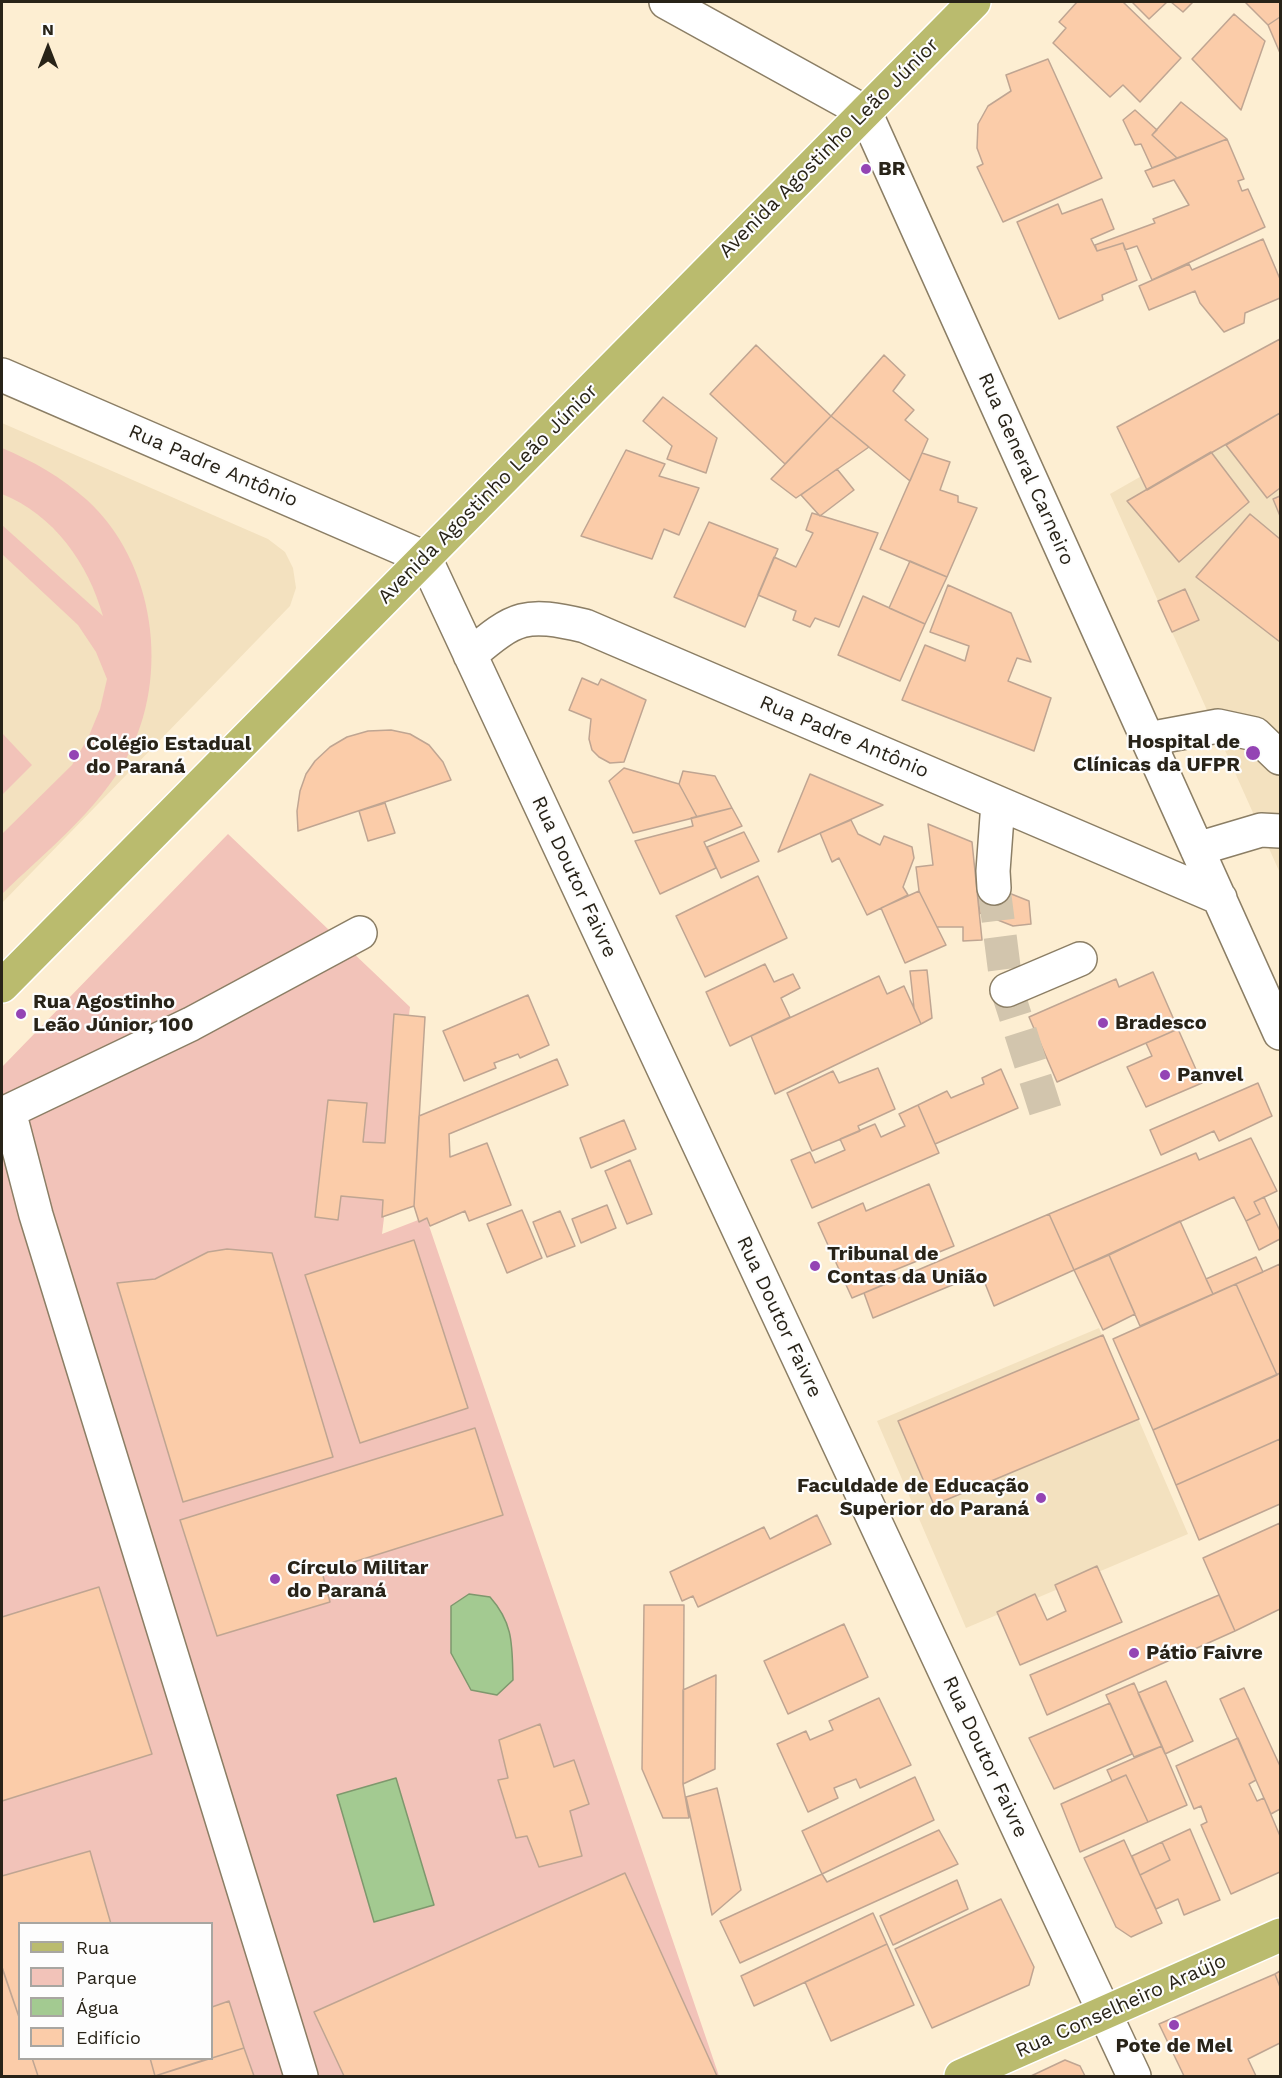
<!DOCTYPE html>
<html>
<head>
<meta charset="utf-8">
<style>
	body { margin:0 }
	#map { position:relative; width:1282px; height:2078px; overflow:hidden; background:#fdeed2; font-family:"Work Sans",sans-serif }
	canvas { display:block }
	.frame { position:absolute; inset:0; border:3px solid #282318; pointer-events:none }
	.legend { position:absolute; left:18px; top:1922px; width:195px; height:138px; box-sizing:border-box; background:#fdfdfd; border:2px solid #a8a6a1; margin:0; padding:8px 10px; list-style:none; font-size:18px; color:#282318 }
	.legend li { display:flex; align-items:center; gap:12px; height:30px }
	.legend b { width:30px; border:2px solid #a8a6a1 }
	.north { position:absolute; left:18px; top:18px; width:60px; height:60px; -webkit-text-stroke:4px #fdfdfd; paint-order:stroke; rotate:0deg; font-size:16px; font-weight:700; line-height:24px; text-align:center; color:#282318 }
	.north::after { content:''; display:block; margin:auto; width:21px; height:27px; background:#282318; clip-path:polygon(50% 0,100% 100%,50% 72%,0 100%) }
</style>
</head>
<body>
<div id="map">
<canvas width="1282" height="2078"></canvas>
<div class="frame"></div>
<ul class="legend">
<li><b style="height:8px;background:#babb6e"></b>Rua</li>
<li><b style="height:16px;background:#f2c3b9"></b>Parque</li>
<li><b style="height:16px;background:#a3ca91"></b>Água</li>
<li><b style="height:16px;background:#fbcca9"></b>Edifício</li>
</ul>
<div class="north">N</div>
</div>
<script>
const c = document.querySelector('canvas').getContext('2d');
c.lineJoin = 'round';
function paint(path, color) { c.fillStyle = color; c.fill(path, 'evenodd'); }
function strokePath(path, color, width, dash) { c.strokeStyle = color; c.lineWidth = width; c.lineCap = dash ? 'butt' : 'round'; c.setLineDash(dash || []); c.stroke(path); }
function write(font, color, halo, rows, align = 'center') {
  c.font = font + ' "Work Sans",sans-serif'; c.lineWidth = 4.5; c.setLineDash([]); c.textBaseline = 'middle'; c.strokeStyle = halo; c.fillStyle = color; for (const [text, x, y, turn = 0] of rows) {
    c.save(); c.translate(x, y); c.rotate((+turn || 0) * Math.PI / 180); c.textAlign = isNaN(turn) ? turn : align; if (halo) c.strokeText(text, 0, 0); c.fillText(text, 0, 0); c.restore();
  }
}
paint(new Path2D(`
	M 1280,397 L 1280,873 L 1110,494 Z
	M 2,423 L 268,539 L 285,552 L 293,568 L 296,588 L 290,606 L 2,903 Z
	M 1099,1328 L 1188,1534 L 966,1628 L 877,1421 Z`), '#f3e1bf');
paint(new Path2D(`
	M 2,448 C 33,461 61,477 87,500 C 155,562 171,676 127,757 C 98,811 45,852 2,894 L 2,834 L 72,765 L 88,738 L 100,709 L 107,679 L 96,652 L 78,625 L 2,554 L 2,525 L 103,616 C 88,563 54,515 2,494 Z
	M 2,733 L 32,765 L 2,795 Z
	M 228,834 L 410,1007 L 382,1234 L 426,1217 L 719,2076 L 2,2076 L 2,1067 ZM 20,1924 L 212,1924 L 212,2058 L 20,2058 Z`), '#f2c3b9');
const water = new Path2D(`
	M 469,1594 L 490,1597 C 514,1624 512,1646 513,1680 L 497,1695 L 471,1690 L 451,1653 L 451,1606 Z
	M 396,1778 L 434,1905 L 374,1922 L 337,1795 Z`);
paint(water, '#a3ca91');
strokePath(water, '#7e986d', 1.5);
const building = new Path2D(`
	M 1077,2 L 1123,2 L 1181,58 L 1140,102 L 1123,85 L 1110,97 L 1053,43 L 1066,28 L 1059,22 Z
	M 1132,2 L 1167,2 L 1149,19 Z
	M 1171,2 L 1193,2 L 1183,12 Z
	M 1245,2 L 1280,2 L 1280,17 L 1268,25 Z
	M 1234,14 L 1265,41 L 1241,110 L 1192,59 Z
	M 1280,17 L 1280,53 L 1268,25 Z
	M 1048,59 L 1102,178 L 1003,222 L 977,167 L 983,164 L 977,148 L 978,124 L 988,106 L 1011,91 L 1006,75 Z
	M 1181,102 L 1227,139 L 1177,158 L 1152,135 Z
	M 1135,110 L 1157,130 L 1152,135 L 1177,158 L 1152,168 L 1141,144 L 1135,145 L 1123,120 Z
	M 1227,139 L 1244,179 L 1238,181 L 1242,191 L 1248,189 L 1265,227 L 1152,280 L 1137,246 L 1125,250 L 1123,243 L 1097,251 L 1095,245 L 1155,223 L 1153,219 L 1189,205 L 1174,180 L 1153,187 L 1145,171 Z
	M 1102,199 L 1114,229 L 1091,239 L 1097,251 L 1123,243 L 1137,280 L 1102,295 L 1103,300 L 1059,319 L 1017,222 L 1058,204 L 1062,214 Z
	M 1263,239 L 1280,279 L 1280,298 L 1245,313 L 1244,323 L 1224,332 L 1200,303 L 1195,291 L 1149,310 L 1139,286 L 1189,264 L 1192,270 Z
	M 1280,339 L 1280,413 L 1147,490 L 1117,427 Z
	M 756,345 L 831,416 L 785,464 L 710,394 Z
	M 884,355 L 905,375 L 893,391 L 914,410 L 905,420 L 928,439 L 910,481 L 831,416 Z
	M 663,397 L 717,438 L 706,473 L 667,459 L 672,446 L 643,421 Z
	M 1280,413 L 1280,488 L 1267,498 L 1226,445 Z
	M 831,416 L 869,447 L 796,498 L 771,479 Z
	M 626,450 L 665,464 L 659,476 L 699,488 L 679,535 L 664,529 L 652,559 L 581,536 Z
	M 1211,452 L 1249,502 L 1179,562 L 1127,501 Z
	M 922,453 L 950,462 L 940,490 L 958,496 L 958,502 L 977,508 L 947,577 L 880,549 Z
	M 837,469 L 854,490 L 820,516 L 801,495 Z
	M 1280,496 L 1280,516 L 1273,499 Z
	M 812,513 L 878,533 L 839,627 L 815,618 L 810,627 L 793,620 L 796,611 L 758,595 L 774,557 L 796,567 L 813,533 L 806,530 Z
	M 1250,514 L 1280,539 L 1280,642 L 1196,577 Z
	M 709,522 L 778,549 L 745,627 L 674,597 Z
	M 910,561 L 947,577 L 925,624 L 889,608 Z
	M 948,585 L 1011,613 L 1031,662 L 1017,658 L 1008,681 L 1051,698 L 1034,751 L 902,700 L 925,645 L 965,661 L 969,646 L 930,632 Z
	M 1185,589 L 1199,620 L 1172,632 L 1158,601 Z
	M 863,596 L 925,624 L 900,681 L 838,655 Z
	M 582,678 L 598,685 L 601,679 L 646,700 L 624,762 L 610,763 L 599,757 L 592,750 L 589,739 L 591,719 L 569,710 Z
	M 391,730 L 410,734 L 429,745 L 443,762 L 451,780 L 298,831 L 297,811 L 300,791 L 306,774 L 315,761 L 330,747 L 347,737 L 368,731 Z
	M 624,768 L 679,784 L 697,817 L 633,833 L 609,781 Z
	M 683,771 L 715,776 L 732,808 L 697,817 L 679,784 Z
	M 810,774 L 883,805 L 778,852 Z
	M 385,803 L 395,833 L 368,841 L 359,811 Z
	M 732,808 L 742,826 L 704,842 L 716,868 L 660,894 L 635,841 L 693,826 L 691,818 Z
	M 851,820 L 858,834 L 880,845 L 884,836 L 912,847 L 914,858 L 903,887 L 908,895 L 867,915 L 839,858 L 832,862 L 820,833 Z
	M 928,824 L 972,842 L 982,940 L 963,941 L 963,927 L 937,927 L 919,891 L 916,867 L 933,865 Z
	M 744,832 L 759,861 L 721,878 L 707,847 Z
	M 758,876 L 787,938 L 705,977 L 676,916 Z
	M 976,880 L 1029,901 L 1031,924 L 1013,926 L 980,913 Z
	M 919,891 L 946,945 L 905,963 L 881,908 Z
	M 765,964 L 774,982 L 793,974 L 800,988 L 781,998 L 790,1017 L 730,1046 L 706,992 Z
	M 927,970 L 932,1018 L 921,1024 L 914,1008 L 910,971 Z
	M 1153,972 L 1178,1029 L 1057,1082 L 1029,1017 L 1116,979 L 1119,987 Z
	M 879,976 L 887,994 L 904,986 L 921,1024 L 775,1094 L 751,1036 Z
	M 528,995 L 549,1045 L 520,1058 L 518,1054 L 494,1063 L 496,1068 L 464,1081 L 443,1031 Z
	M 394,1014 L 425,1017 L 414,1206 L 382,1217 L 383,1200 L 341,1196 L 338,1220 L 315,1217 L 328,1100 L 367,1103 L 363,1142 L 385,1143 Z
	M 1178,1029 L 1202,1083 L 1146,1107 L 1127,1067 L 1152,1056 L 1146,1043 Z
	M 557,1059 L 568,1085 L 449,1134 L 450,1157 L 487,1143 L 511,1205 L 469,1221 L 465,1211 L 430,1226 L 427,1218 L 419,1222 L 414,1206 L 419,1116 Z
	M 878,1068 L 895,1109 L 858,1126 L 860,1131 L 812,1151 L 787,1093 L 833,1071 L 839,1083 Z
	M 1001,1069 L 1018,1108 L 935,1144 L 918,1105 L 947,1091 L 951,1098 L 984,1084 L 982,1078 Z
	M 1258,1083 L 1272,1116 L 1219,1141 L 1214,1131 L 1161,1155 L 1150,1130 Z
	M 918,1105 L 939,1153 L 812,1208 L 791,1160 L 810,1152 L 815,1163 L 845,1150 L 840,1139 L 875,1124 L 881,1137 L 905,1126 L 899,1114 Z
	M 624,1120 L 636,1149 L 591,1168 L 580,1138 Z
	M 1251,1138 L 1277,1191 L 1254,1202 L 1260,1214 L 1246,1221 L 1234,1197 L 1074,1270 L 1049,1214 L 1196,1153 L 1199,1160 Z
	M 630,1160 L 652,1214 L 627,1224 L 605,1171 Z
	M 929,1184 L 954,1246 L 890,1272 L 893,1281 L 852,1298 L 818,1223 L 863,1203 L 866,1211 Z
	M 1264,1197 L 1280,1231 L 1280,1239 L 1259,1250 L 1246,1221 L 1260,1214 L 1254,1202 Z
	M 607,1205 L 616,1228 L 581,1243 L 572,1219 Z
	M 522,1210 L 542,1258 L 507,1273 L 487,1224 Z
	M 560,1211 L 575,1246 L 547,1257 L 533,1222 Z
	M 1049,1214 L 1074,1270 L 994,1306 L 981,1273 L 873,1318 L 864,1293 Z
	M 1180,1221 L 1213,1294 L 1140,1326 L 1109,1255 Z
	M 414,1240 L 468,1408 L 360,1443 L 305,1275 Z
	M 227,1249 L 272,1253 L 333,1457 L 183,1502 L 117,1283 L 155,1279 L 208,1252 Z
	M 1109,1255 L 1135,1314 L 1103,1330 L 1074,1270 Z
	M 1256,1257 L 1263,1272 L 1213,1294 L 1206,1279 Z
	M 1280,1264 L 1280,1373 L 1277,1375 L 1236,1284 Z
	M 1236,1284 L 1277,1375 L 1153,1430 L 1113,1339 Z
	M 1103,1335 L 1139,1419 L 934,1505 L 898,1421 Z
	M 1280,1373 L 1280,1439 L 1176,1485 L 1153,1430 Z
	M 475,1428 L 503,1515 L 322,1572 L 330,1602 L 217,1636 L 180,1520 Z
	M 1280,1439 L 1280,1504 L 1199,1540 L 1176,1485 Z
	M 817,1515 L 831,1544 L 698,1607 L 693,1596 L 682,1601 L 670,1572 L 764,1527 L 770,1539 Z
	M 1280,1523 L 1280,1609 L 1235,1631 L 1203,1558 Z
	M 1097,1566 L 1122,1622 L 1020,1665 L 997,1612 L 1035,1594 L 1047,1620 L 1066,1611 L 1055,1585 Z
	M 99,1587 L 152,1754 L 2,1801 L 2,1617 Z
	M 1219,1595 L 1235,1631 L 1047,1715 L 1030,1675 Z
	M 644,1605 L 684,1605 L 683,1784 L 689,1818 L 663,1818 L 642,1769 Z
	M 844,1624 L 868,1677 L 788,1714 L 764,1661 Z
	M 716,1675 L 715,1769 L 683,1784 L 683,1690 Z
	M 1166,1681 L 1193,1741 L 1165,1754 L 1138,1693 Z
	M 1134,1683 L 1162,1746 L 1134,1757 L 1106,1695 Z
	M 1244,1688 L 1280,1766 L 1280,1809 L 1271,1814 L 1220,1699 Z
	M 879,1698 L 911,1765 L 860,1788 L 856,1779 L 834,1788 L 838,1798 L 808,1812 L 777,1744 L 806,1731 L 810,1740 L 833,1730 L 829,1721 Z
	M 1110,1703 L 1132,1754 L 1054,1789 L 1029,1738 Z
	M 540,1724 L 554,1767 L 574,1760 L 589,1804 L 570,1811 L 582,1856 L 539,1867 L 527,1836 L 516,1838 L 498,1780 L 508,1778 L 499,1740 Z
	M 1238,1738 L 1256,1780 L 1249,1784 L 1257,1801 L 1264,1798 L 1280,1836 L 1280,1872 L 1231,1894 L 1201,1825 L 1207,1822 L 1201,1806 L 1194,1809 L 1176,1766 Z
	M 1162,1746 L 1187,1805 L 1148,1822 L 1126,1775 L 1112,1781 L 1107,1770 Z
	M 1126,1775 L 1148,1822 L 1080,1852 L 1061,1804 Z
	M 915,1777 L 934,1820 L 822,1874 L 802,1831 Z
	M 717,1788 L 741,1890 L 712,1915 L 686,1797 Z
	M 1190,1829 L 1220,1900 L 1184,1915 L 1178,1899 L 1156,1909 L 1140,1875 L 1170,1860 L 1162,1842 Z
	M 939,1830 L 958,1864 L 740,1963 L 720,1921 L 822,1874 L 827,1882 Z
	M 1124,1840 L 1162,1923 L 1131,1937 L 1116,1927 L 1084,1858 Z
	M 1162,1842 L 1170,1860 L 1140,1875 L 1132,1856 Z
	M 90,1851 L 111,1924 L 20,1924 L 20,2020 L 2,1967 L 2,1876 Z
	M 625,1873 L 717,2076 L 344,2076 L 314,2012 Z
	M 957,1880 L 968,1909 L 893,1945 L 880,1916 Z
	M 1001,1899 L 1034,1967 L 1029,1985 L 932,2028 L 895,1949 Z
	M 873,1913 L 887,1944 L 754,2006 L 741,1976 Z
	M 887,1944 L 914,2005 L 831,2041 L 805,1982 Z
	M 2,1968 L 20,2020 L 20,2058 L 32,2058 L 38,2076 L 2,2076 Z
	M 1280,1971 L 1280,1987 L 1275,1974 Z
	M 1275,1974 L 1280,1987 L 1280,2043 L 1248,2059 L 1256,2076 L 1184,2076 L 1159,2024 Z
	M 229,2001 L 244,2048 L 212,2058 L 212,2007 Z
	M 244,2048 L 254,2076 L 155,2076 L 212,2058 Z
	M 32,2058 L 150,2058 L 155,2076 L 38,2076 Z
	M 150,2058 L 210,2058 L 155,2076 Z
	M 1065,2060 L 1080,2066 L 1085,2076 L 1031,2076 Z`);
paint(building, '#fbcca9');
strokePath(building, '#bfa592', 1.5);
strokePath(new Path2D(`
	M 994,888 L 1007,990 L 1046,1112`), '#d2c5ad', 33, [33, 16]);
const minor = new Path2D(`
	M 666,2 L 865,112 L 1280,1033
	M 2,375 L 425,558 L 1134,2076
	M 470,655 C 516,616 525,612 585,626 L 1220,898
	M 1148,739 L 1218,726 L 1255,734 L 1280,758
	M 1197,849 L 1261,830 L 1280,831
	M 994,888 L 993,871 L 998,803
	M 1007,990 L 1080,959
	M 301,2076 L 36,1215 L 9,1111 L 191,1024 L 360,933`);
const major = new Path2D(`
	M 2,986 L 974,2
	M 961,2076 L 1280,1935`);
strokePath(minor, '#8b7e65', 36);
strokePath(major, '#fff', 36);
strokePath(minor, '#fff', 33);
strokePath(major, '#babb6e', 33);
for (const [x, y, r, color] of [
	[866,169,6,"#9444b4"],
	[1253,753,8,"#9444b4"],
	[74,755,6,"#9444b4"],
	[21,1014,6,"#9444b4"],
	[1103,1023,6,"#9444b4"],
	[1165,1075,6,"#9444b4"],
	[815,1266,6,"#9444b4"],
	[1041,1498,6,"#9444b4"],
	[275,1579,6,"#9444b4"],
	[1134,1653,6,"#9444b4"],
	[1174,2025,6,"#9444b4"]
]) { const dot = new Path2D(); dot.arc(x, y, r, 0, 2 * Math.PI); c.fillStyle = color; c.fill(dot); strokePath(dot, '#fdfdfd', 2); }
write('20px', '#282318', '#fdfdfd', [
	["Avenida Agostinho Leão Júnior",829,148,-45],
	["Rua Padre Antônio",213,466,23],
	["Rua General Carneiro",1026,469,66],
	["Avenida Agostinho Leão Júnior",488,494,-45],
	["Rua Padre Antônio",844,737,23],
	["Rua Doutor Faivre",574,877,65],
	["Rua Doutor Faivre",779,1317,65],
	["Rua Doutor Faivre",985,1757,65],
	["Rua Conselheiro Araújo",1121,2006,-24]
]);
write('bold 20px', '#282318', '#fdfdfd', [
	["BR",878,169],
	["Hospital de",1240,742,"right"],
	["Clínicas da UFPR",1240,765,"right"],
	["Colégio Estadual",86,744],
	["do Paraná",86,767],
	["Rua Agostinho",33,1002],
	["Leão Júnior, 100",33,1025],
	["Bradesco",1115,1023],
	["Panvel",1177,1075],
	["Tribunal de",827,1254],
	["Contas da União",827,1277],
	["Faculdade de Educação",1029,1486,"right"],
	["Superior do Paraná",1029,1509,"right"],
	["Círculo Militar",287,1568],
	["do Paraná",287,1591],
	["Pátio Faivre",1146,1653],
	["Pote de Mel",1174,2046,"center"]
], 'left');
</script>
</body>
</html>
